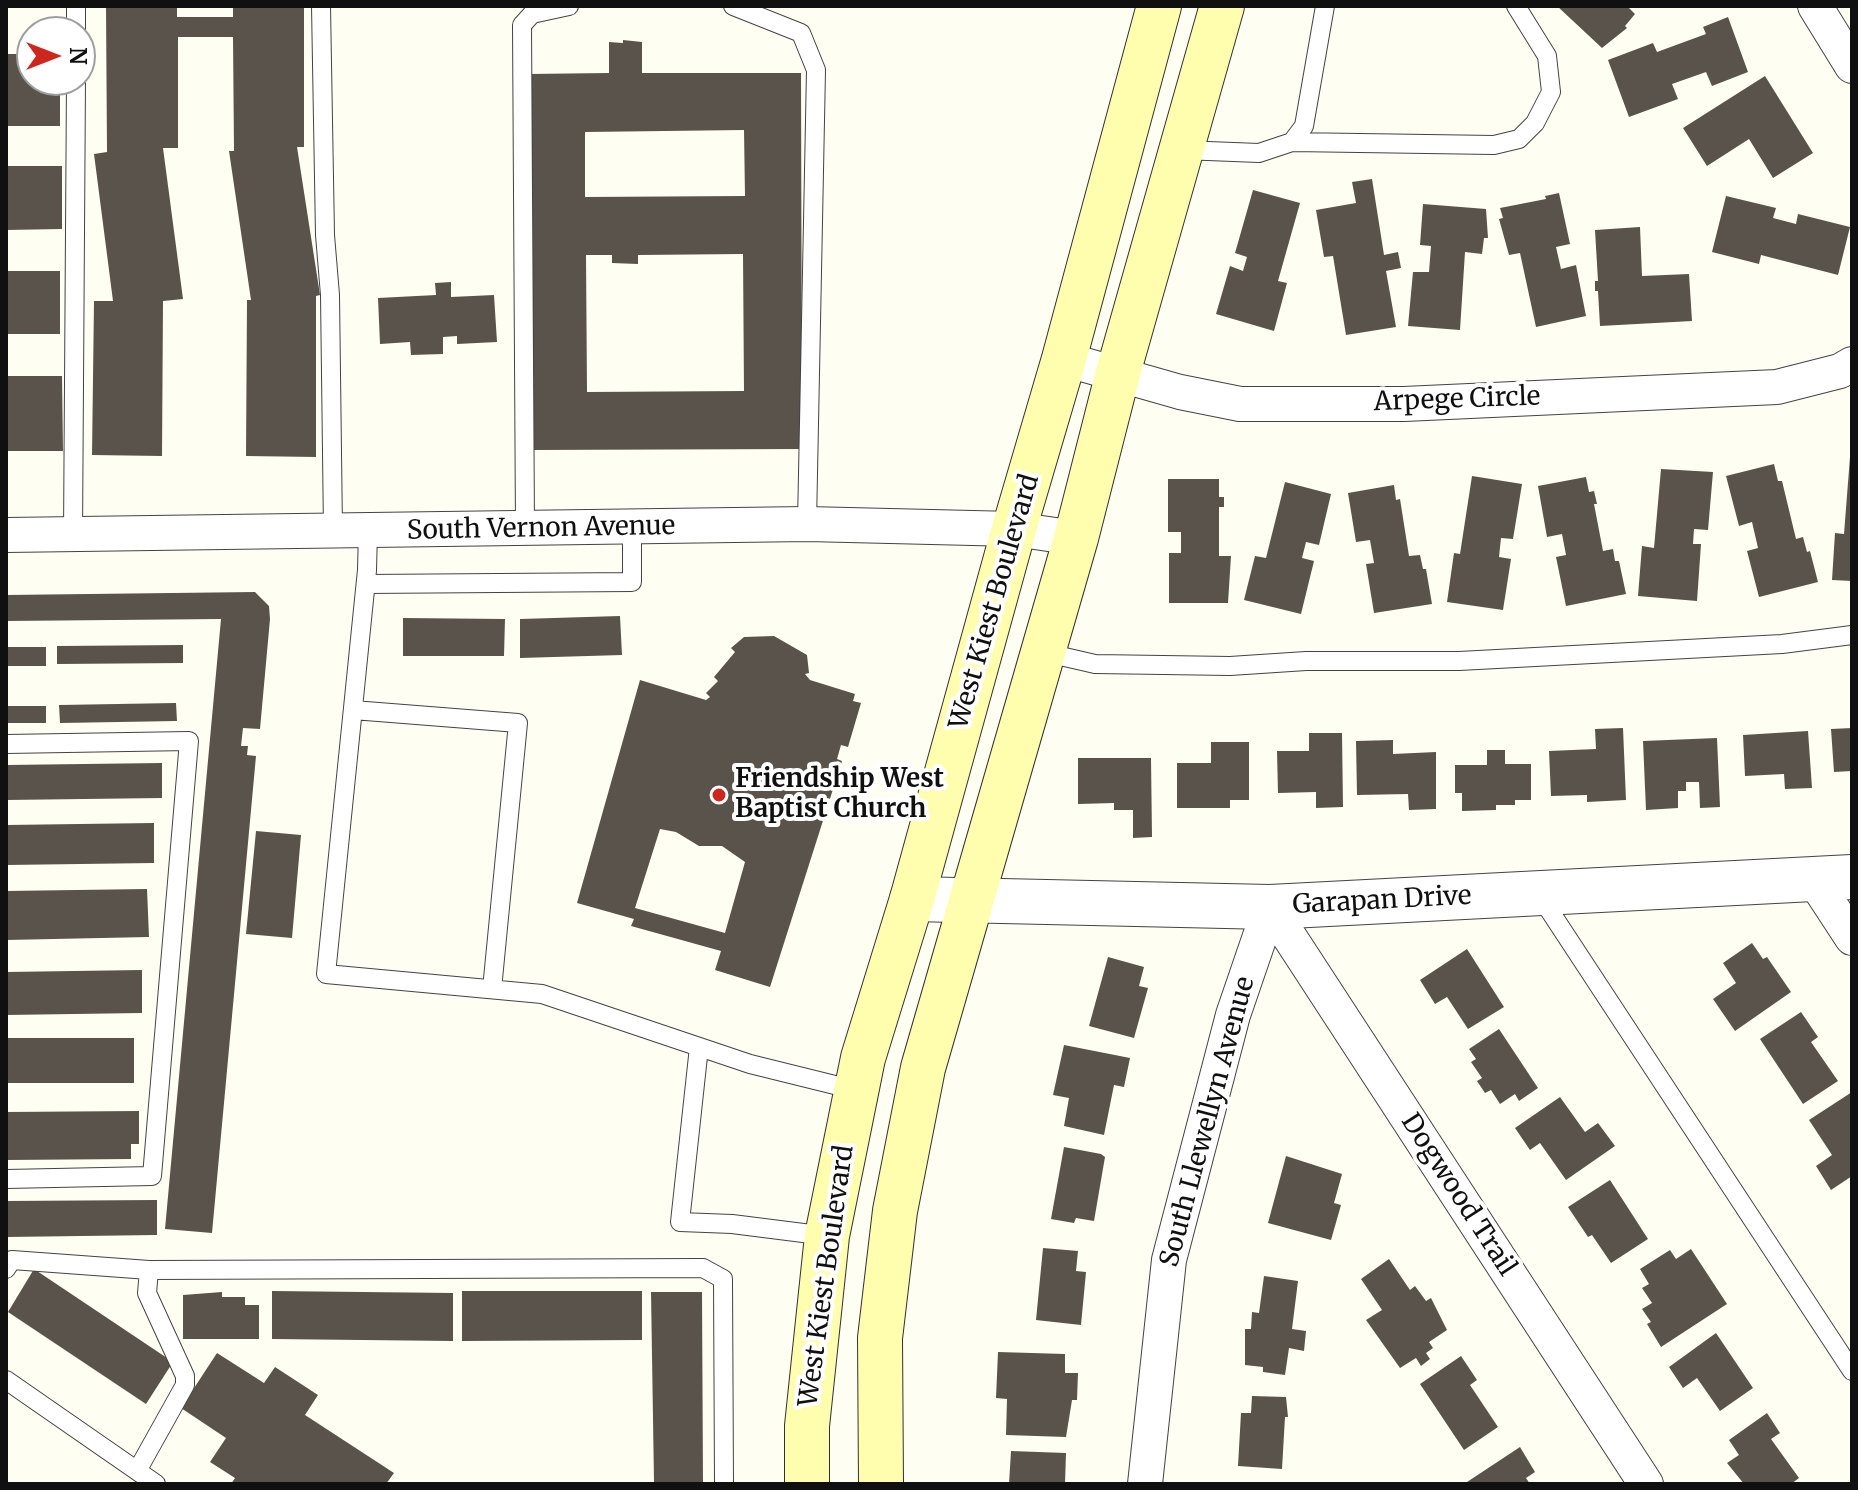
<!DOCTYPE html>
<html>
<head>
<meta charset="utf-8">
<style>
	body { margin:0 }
	#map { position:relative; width:1858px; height:1490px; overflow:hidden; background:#fffef3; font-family:Merriweather,serif }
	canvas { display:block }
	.frame { position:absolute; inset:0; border:8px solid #101010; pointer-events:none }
	.north { position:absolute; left:16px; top:16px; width:80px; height:80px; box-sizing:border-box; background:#fff; border:2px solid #9f9f9f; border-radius:50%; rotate:90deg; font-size:22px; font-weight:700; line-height:32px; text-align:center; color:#101010 }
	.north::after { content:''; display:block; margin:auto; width:28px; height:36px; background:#cc261d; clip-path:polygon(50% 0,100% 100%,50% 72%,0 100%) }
</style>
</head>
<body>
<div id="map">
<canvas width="1858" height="1490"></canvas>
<div class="frame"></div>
<div class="north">N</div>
</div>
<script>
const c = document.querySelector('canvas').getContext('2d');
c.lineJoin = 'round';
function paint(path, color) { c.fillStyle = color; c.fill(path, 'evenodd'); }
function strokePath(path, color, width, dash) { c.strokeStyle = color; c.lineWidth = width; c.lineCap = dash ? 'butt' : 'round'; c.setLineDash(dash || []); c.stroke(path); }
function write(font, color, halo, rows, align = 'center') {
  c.font = font + ' Merriweather,serif'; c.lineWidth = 8; c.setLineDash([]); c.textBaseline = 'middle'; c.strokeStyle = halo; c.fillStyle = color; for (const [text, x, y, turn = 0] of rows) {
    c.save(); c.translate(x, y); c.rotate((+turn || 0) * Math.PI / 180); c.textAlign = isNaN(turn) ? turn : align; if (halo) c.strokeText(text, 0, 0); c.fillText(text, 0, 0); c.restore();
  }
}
paint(new Path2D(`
	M 106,6 L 177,6 L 177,17 L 233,17 L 233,6 L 304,6 L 304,147 L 297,147 L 320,295 L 316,296 L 316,457 L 246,456 L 247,300 L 251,300 L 229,151 L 234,151 L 233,37 L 178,37 L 178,148 L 163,148 L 183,299 L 163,301 L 162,456 L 92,455 L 94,301 L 113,301 L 94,154 L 107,152 Z
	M 1557,6 L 1631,6 L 1629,8 L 1635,14 L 1625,26 L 1627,28 L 1602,48 Z
	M 1728,17 L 1748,72 L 1712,86 L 1706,72 L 1672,84 L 1678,99 L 1629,117 L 1608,60 L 1653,43 L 1657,52 L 1706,34 L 1703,27 Z
	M 623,40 L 642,42 L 642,73 L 801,73 L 802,449 L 529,450 L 528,74 L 609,73 L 609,42 L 623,43 ZM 744,130 L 745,196 L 585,197 L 585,132 ZM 743,254 L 744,391 L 587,392 L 586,255 L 612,255 L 612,263 L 638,264 L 638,255 Z
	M 6,54 L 32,54 L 32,80 L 60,80 L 60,126 L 6,126 Z
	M 1765,76 L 1813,153 L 1773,178 L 1749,139 L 1707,166 L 1683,128 Z
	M 6,166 L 62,166 L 62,229 L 6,230 Z
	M 1372,179 L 1384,255 L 1398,252 L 1401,268 L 1386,271 L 1396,327 L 1346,335 L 1333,256 L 1324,257 L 1316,210 L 1356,203 L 1352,182 Z
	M 1253,190 L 1300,203 L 1278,281 L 1287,283 L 1274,331 L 1216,314 L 1230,266 L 1243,271 L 1247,257 L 1235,253 Z
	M 1559,193 L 1570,244 L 1556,247 L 1561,269 L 1576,265 L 1586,316 L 1536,327 L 1520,253 L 1509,255 L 1499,219 L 1503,218 L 1500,208 L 1546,199 L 1545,196 Z
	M 1726,196 L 1776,208 L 1773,218 L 1796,224 L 1798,214 L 1850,227 L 1838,275 L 1761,255 L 1759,264 L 1712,252 Z
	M 1423,204 L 1486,209 L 1488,238 L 1484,238 L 1482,254 L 1465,252 L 1460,330 L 1408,326 L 1413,272 L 1429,272 L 1431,246 L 1420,245 Z
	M 1640,227 L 1642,276 L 1689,274 L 1692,321 L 1600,326 L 1598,291 L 1595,291 L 1595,281 L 1598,281 L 1595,230 Z
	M 6,271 L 60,271 L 60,334 L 6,334 Z
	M 451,282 L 451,297 L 494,295 L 497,342 L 457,344 L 457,336 L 443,337 L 443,354 L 411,355 L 410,342 L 380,344 L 378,298 L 436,295 L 435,283 Z
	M 6,376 L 62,376 L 63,451 L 6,451 Z
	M 1850,457 L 1852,458 L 1852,581 L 1832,580 L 1835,533 L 1844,534 Z
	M 1774,464 L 1778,481 L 1782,481 L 1796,539 L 1803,537 L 1807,552 L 1810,551 L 1818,582 L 1759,597 L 1747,551 L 1758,548 L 1752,522 L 1739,526 L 1726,476 Z
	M 1661,469 L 1713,472 L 1708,530 L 1694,529 L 1693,544 L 1701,544 L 1697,601 L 1638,596 L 1642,546 L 1654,548 Z
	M 1472,476 L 1522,484 L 1513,539 L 1501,538 L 1499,557 L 1511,559 L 1503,610 L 1447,602 L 1454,553 L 1460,554 Z
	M 1586,477 L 1589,492 L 1594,491 L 1597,504 L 1594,504 L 1603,551 L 1613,549 L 1615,561 L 1619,561 L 1626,594 L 1566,606 L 1556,557 L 1566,555 L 1562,534 L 1547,537 L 1538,486 Z
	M 1168,479 L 1219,479 L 1219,497 L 1224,497 L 1224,507 L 1219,507 L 1219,556 L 1231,556 L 1228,603 L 1169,603 L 1169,553 L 1181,553 L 1181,532 L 1168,532 Z
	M 1285,482 L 1331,494 L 1319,545 L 1306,542 L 1302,558 L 1314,561 L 1301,614 L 1244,600 L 1255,556 L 1266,558 Z
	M 1394,485 L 1396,500 L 1400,499 L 1409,556 L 1420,555 L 1423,569 L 1426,569 L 1432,604 L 1374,613 L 1366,564 L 1374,563 L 1370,540 L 1356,542 L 1348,493 Z
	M 255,592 L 269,606 L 270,619 L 260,729 L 243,728 L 241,746 L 248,746 L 247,755 L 256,756 L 212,1233 L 165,1229 L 221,619 L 6,621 L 6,595 Z
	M 620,616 L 622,655 L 520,658 L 520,619 Z
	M 403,618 L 505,619 L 504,656 L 403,656 Z
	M 774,636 L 807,655 L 809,673 L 805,674 L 810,680 L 855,694 L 853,701 L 861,703 L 848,747 L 841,745 L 837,759 L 842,761 L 770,987 L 715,970 L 721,951 L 631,926 L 634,919 L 577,903 L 640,680 L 706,700 L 710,697 L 706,693 L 718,681 L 714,677 L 735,652 L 731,648 L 744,637 ZM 660,829 L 676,832 L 699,846 L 722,846 L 745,862 L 725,933 L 635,908 Z
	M 183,645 L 183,663 L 57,664 L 57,646 Z
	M 6,647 L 46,647 L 46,666 L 6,666 Z
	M 176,703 L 177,721 L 60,723 L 59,705 Z
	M 6,706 L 46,706 L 46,723 L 6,723 Z
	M 1623,728 L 1626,800 L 1587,802 L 1587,795 L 1551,796 L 1549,751 L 1596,749 L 1595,729 Z
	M 1852,728 L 1852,771 L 1834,772 L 1831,729 Z
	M 1808,731 L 1812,788 L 1785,789 L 1784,774 L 1745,776 L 1743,735 Z
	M 1309,733 L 1342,733 L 1343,807 L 1316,808 L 1316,792 L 1278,793 L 1277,751 L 1309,751 Z
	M 1717,738 L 1720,807 L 1700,808 L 1699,782 L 1686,782 L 1686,791 L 1678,791 L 1678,808 L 1646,810 L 1643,741 Z
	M 1393,740 L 1393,754 L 1436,752 L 1436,809 L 1409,810 L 1408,794 L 1357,795 L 1356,741 Z
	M 1211,742 L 1249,742 L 1249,800 L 1230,800 L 1230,808 L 1177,808 L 1177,763 L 1211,763 Z
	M 1487,750 L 1505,750 L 1505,764 L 1531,764 L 1531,800 L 1515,800 L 1515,805 L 1496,805 L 1496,810 L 1462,811 L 1462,793 L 1455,793 L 1455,765 L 1487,765 Z
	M 1078,758 L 1151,758 L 1152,837 L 1133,838 L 1133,810 L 1114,810 L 1114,803 L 1078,804 Z
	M 162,763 L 162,798 L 6,800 L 6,765 Z
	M 154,823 L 154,863 L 6,865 L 6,825 Z
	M 256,831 L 301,835 L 292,938 L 246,934 Z
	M 147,889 L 149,937 L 6,940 L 6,891 Z
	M 1752,943 L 1763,959 L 1767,957 L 1791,992 L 1735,1031 L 1713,999 L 1736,983 L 1723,963 Z
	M 1467,949 L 1504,1007 L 1468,1029 L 1447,997 L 1435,1004 L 1420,980 Z
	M 1108,957 L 1144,967 L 1139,986 L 1148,988 L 1134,1038 L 1089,1026 Z
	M 142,970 L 142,1013 L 6,1015 L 6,972 Z
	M 1801,1012 L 1818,1037 L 1811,1042 L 1838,1081 L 1803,1104 L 1760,1039 Z
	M 1499,1029 L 1538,1088 L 1519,1101 L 1515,1094 L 1500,1104 L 1491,1090 L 1485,1093 L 1477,1081 L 1482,1078 L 1471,1062 L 1476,1059 L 1469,1049 Z
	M 6,1038 L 134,1038 L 134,1083 L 6,1083 Z
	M 1064,1045 L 1130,1058 L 1124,1087 L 1114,1085 L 1104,1135 L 1064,1126 L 1069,1098 L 1053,1095 Z
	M 1852,1092 L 1852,1176 L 1831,1190 L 1816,1166 L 1832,1155 L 1809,1120 Z
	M 1560,1097 L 1585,1132 L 1598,1123 L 1615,1146 L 1566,1180 L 1540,1143 L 1530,1150 L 1515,1128 Z
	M 139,1111 L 139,1144 L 131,1144 L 131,1159 L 6,1160 L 6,1112 Z
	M 1064,1147 L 1101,1154 L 1105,1157 L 1094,1221 L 1076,1218 L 1074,1223 L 1051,1219 Z
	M 1286,1156 L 1342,1174 L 1334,1203 L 1341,1205 L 1331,1240 L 1268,1223 Z
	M 1610,1180 L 1648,1239 L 1611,1263 L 1592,1235 L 1588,1237 L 1568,1207 Z
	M 157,1200 L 157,1235 L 6,1237 L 6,1201 Z
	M 1043,1248 L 1078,1251 L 1076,1271 L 1086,1272 L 1081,1325 L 1036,1320 Z
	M 1691,1249 L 1727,1304 L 1661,1347 L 1647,1324 L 1651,1322 L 1642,1309 L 1652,1303 L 1642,1288 L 1649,1284 L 1640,1269 L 1670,1250 L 1676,1259 Z
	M 1389,1259 L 1410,1290 L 1415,1286 L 1426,1301 L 1431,1298 L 1447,1330 L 1429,1342 L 1433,1348 L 1426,1353 L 1430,1359 L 1421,1366 L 1416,1358 L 1400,1368 L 1366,1320 L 1382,1310 L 1361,1279 Z
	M 34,1269 L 173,1362 L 146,1404 L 8,1312 Z
	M 1264,1276 L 1298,1281 L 1292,1329 L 1306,1331 L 1304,1351 L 1289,1348 L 1285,1375 L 1263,1372 L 1263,1367 L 1245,1365 L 1245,1329 L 1251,1329 L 1252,1312 L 1259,1313 Z
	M 272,1291 L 453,1293 L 453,1341 L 272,1339 Z
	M 462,1291 L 642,1291 L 642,1340 L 462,1341 Z
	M 222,1292 L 222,1297 L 245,1297 L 245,1305 L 259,1305 L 259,1339 L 183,1339 L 183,1295 Z
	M 651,1292 L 702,1292 L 703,1484 L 654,1482 Z
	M 1716,1333 L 1753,1388 L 1720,1411 L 1697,1378 L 1683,1388 L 1669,1367 Z
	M 998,1352 L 1065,1354 L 1065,1373 L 1078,1373 L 1077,1400 L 1072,1400 L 1066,1437 L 1006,1435 L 1007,1399 L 996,1398 Z
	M 217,1353 L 264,1383 L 275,1367 L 318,1395 L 305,1415 L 394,1473 L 386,1484 L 231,1484 L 235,1478 L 210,1462 L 226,1438 L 181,1408 Z
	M 1461,1356 L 1477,1380 L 1470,1385 L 1498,1427 L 1464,1450 L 1420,1384 Z
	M 1252,1396 L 1286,1397 L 1288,1417 L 1285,1417 L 1282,1469 L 1238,1466 L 1241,1413 L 1251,1413 Z
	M 1767,1413 L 1780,1433 L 1771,1439 L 1799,1478 L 1791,1484 L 1744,1484 L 1727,1463 L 1739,1455 L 1729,1440 Z
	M 1520,1447 L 1535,1472 L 1526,1478 L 1530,1484 L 1464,1484 Z
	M 1011,1451 L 1066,1453 L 1065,1484 L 1009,1484 Z`), '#5a534c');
const service = new Path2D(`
	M 321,6 L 325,235 L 330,295 L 333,531
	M 733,6 L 801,33 L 816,70 L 807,524
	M 76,32 L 76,6
	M 1292,142 L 1494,145 L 1519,139 L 1535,123 L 1551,92 L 1547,56 L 1516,6
	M 1182,150 L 1259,153 L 1292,142 L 1304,126 L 1325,6
	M 525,529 L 522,25 L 532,14 L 569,6
	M 368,531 L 367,570 L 326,974 L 542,994 L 750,1064 L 855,1090
	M 73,535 L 76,80
	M 366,584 L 632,582 L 632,529
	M 1043,652 L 1095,664 L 1230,666 L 1306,661 L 1459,661 L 1782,644 L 1852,635
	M 353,710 L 518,723 L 492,989
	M 6,744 L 189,741 L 152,1176 L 6,1179
	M 1540,896 L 1852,1371
	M 699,1047 L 680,1222 L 732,1224 L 827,1236
	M 6,1269 L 12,1260 L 149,1270 L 703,1268 L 723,1279 L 724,1484
	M 6,1380 L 156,1484
	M 137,1471 L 185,1385 L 185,1376 L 147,1293 L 149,1270`);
const minor = new Path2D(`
	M 1815,6 L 1852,66
	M 1064,359 L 1180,392 L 1240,404 L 1404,404 L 1777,387 L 1840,371 L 1852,364
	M 6,535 L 807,524 L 1014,529 L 1076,538
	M 1814,880 L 1852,938
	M 1270,907 L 1646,1484
	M 1145,1484 L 1169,1260 L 1233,1015 L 1270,907`);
const tertiary = new Path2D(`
	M 912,899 L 1270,907 L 1852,877`);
const secondary = new Path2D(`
	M 807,1484 L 807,1426 L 827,1236 L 863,1058 L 912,899 L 1014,529 L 1064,359 L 1159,6
	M 881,1484 L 880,1338 L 895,1211 L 923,1068 L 1076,538 L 1118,373 L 1222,6`);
strokePath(service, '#434343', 20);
strokePath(minor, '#434343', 36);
strokePath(tertiary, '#434343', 46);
strokePath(secondary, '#323232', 46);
strokePath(service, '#fff', 18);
strokePath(minor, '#fff', 34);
strokePath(tertiary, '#fff', 44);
strokePath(secondary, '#fffeae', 44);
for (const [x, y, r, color] of [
	[719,795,8,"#cc261d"]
]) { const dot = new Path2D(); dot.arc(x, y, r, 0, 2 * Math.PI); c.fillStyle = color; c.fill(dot); strokePath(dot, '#fff', 3); }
write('26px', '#101010', '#fff', [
	["Arpege Circle",1457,400,-2],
	["South Vernon Avenue",541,529,-1],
	["West Kiest Boulevard",995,602,-74],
	["Garapan Drive",1382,901,-3],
	["South Llewellyn Avenue",1208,1122,-75],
	["Dogwood Trail",1458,1195,57],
	["West Kiest Boulevard",827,1276,-82]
]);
write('bold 26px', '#101010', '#fff', [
	["Friendship West",735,780],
	["Baptist Church",735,810]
], 'left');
</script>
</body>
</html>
